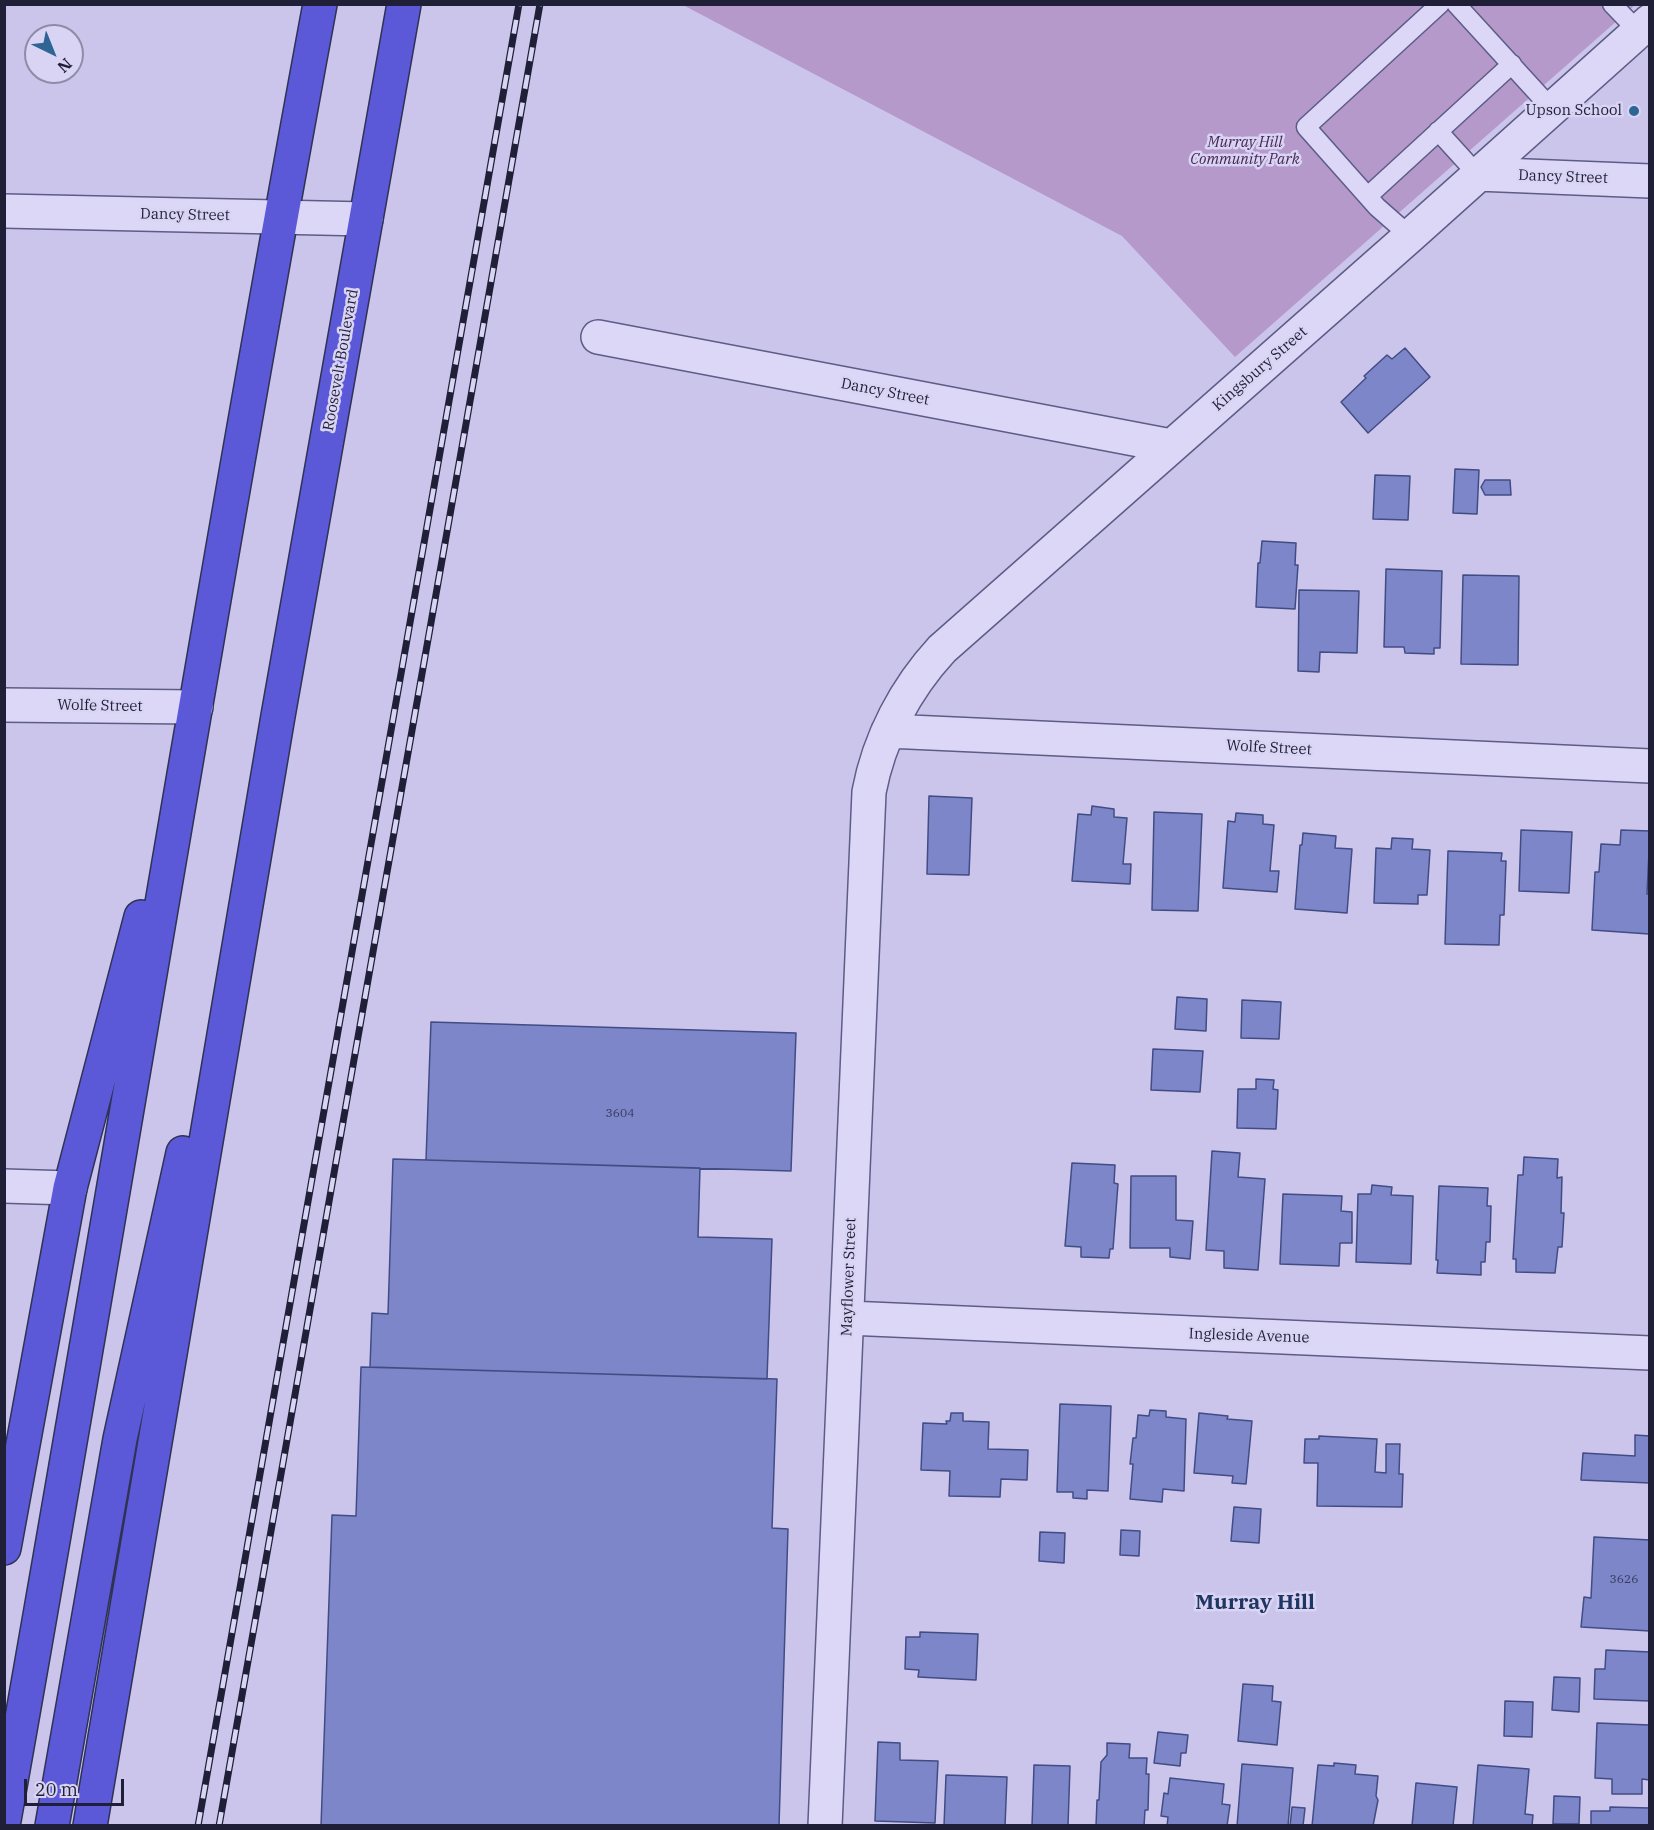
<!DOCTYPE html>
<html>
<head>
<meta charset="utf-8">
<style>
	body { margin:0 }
	#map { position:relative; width:1654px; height:1830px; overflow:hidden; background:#cbc5ec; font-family:"IBM Plex Serif",serif }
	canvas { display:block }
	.frame { position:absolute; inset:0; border:6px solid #1f2037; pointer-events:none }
	.north { position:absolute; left:24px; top:24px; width:60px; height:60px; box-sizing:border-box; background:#d9d4f4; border:2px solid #8f8ca8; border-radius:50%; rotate:137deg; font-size:16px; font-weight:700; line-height:24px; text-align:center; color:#1f2037 }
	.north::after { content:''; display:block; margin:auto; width:21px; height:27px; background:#2e6592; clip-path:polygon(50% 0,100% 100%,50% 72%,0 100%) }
	.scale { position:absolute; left:24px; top:1779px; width:100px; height:27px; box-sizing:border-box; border:3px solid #1f2037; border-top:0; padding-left:8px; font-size:18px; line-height:21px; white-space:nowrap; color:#1f2037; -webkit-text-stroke:4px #d9d4f4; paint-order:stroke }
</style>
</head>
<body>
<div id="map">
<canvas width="1654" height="1830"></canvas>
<div class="frame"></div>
<div class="north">N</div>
<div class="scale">20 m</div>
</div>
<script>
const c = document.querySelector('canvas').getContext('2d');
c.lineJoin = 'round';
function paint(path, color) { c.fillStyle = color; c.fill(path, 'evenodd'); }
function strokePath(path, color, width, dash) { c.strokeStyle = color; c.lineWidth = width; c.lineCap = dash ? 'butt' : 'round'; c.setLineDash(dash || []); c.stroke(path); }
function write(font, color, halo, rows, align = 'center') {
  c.font = font + ' "IBM Plex Serif",serif'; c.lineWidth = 5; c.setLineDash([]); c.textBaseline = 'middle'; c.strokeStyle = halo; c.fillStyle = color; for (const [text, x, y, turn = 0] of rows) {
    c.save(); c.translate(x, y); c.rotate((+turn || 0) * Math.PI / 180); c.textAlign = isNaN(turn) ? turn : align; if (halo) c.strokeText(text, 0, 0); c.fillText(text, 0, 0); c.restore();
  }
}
paint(new Path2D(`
	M 683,5 L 1635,5 L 1235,357 L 1122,236 Z`), '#b599ca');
const building = new Path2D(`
	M 1405,348 L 1430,377 L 1368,433 L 1341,402 L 1366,378 L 1364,376 L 1387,355 L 1392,359 Z
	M 1455,469 L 1479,470 L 1477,514 L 1453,513 Z
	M 1375,475 L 1410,476 L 1408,520 L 1373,519 Z
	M 1485,480 L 1510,480 L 1511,495 L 1485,495 L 1481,487 Z
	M 1262,541 L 1296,543 L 1295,565 L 1298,565 L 1295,609 L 1256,607 L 1258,563 L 1260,563 Z
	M 1386,569 L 1442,571 L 1440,648 L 1434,648 L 1434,654 L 1405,653 L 1404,647 L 1384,647 Z
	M 1463,575 L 1519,576 L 1518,665 L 1461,664 Z
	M 1299,590 L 1359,591 L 1357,653 L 1320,652 L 1319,672 L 1298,671 Z
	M 929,796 L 972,798 L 969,875 L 927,874 Z
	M 1092,806 L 1114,809 L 1114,817 L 1127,818 L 1123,864 L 1131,864 L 1130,884 L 1072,881 L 1078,814 L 1091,815 Z
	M 1154,812 L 1202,814 L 1198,911 L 1152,910 Z
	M 1236,813 L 1263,815 L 1263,824 L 1274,825 L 1270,871 L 1279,871 L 1277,892 L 1223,888 L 1228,821 L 1235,822 Z
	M 1521,830 L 1572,832 L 1569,893 L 1519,891 Z
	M 1621,830 L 1650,831 L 1647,894 L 1650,894 L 1649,934 L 1592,930 L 1595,872 L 1599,872 L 1601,844 L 1620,845 Z
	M 1303,833 L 1336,836 L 1335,848 L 1352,849 L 1347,913 L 1295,909 L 1300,845 L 1302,845 Z
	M 1392,838 L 1413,839 L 1412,849 L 1430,850 L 1427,895 L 1418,895 L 1418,904 L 1374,903 L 1376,848 L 1391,849 Z
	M 1448,851 L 1502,853 L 1501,861 L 1506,861 L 1504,915 L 1500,915 L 1499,945 L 1445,944 Z
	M 1177,997 L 1207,999 L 1206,1031 L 1175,1029 Z
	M 1242,1000 L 1281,1002 L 1279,1039 L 1241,1038 Z
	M 431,1022 L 796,1033 L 791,1171 L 426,1160 Z
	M 1153,1049 L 1203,1051 L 1200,1092 L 1151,1090 Z
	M 1256,1079 L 1274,1080 L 1273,1089 L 1278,1090 L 1276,1129 L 1237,1128 L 1238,1089 L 1256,1089 Z
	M 1212,1151 L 1240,1153 L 1238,1177 L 1265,1179 L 1258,1270 L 1224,1268 L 1224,1251 L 1206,1250 Z
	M 1524,1157 L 1558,1159 L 1557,1178 L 1562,1177 L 1561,1213 L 1564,1213 L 1562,1247 L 1558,1247 L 1555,1273 L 1516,1272 L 1516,1259 L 1513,1259 L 1518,1175 L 1523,1175 Z
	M 393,1159 L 700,1168 L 698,1237 L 772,1239 L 767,1379 L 370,1367 L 372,1313 L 388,1314 Z
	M 1072,1163 L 1115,1165 L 1114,1183 L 1118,1184 L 1113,1249 L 1110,1249 L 1109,1258 L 1081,1257 L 1081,1247 L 1065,1246 Z
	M 1131,1176 L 1176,1176 L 1176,1220 L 1193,1221 L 1190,1259 L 1170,1257 L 1170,1248 L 1130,1248 Z
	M 1372,1185 L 1392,1187 L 1391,1195 L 1413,1196 L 1411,1264 L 1356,1262 L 1358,1194 L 1371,1194 Z
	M 1439,1186 L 1488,1188 L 1487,1206 L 1491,1206 L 1490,1242 L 1486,1242 L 1485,1262 L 1481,1262 L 1481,1275 L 1437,1273 L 1438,1260 L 1436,1260 Z
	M 1283,1194 L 1342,1196 L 1341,1211 L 1352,1212 L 1352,1243 L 1340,1243 L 1339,1266 L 1280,1264 Z
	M 361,1367 L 777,1379 L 772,1528 L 788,1529 L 779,1826 L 321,1826 L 332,1515 L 356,1516 Z
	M 1060,1404 L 1111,1406 L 1108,1491 L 1087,1490 L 1087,1499 L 1073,1498 L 1073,1492 L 1057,1492 Z
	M 1150,1410 L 1166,1411 L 1166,1417 L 1186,1419 L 1184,1491 L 1163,1489 L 1162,1502 L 1130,1499 L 1133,1464 L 1130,1464 L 1133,1438 L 1136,1438 L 1138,1415 L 1149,1416 Z
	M 951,1413 L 963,1413 L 963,1421 L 989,1422 L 988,1449 L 1028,1450 L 1027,1480 L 1001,1479 L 1000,1497 L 949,1496 L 950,1471 L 921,1470 L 923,1423 L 947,1424 L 946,1421 L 950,1421 Z
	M 1199,1413 L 1228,1416 L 1227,1419 L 1252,1421 L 1246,1484 L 1232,1483 L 1233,1476 L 1194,1473 Z
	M 1635,1435 L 1650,1436 L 1650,1483 L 1581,1480 L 1583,1453 L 1635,1456 Z
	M 1319,1436 L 1377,1439 L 1375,1472 L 1386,1473 L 1386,1444 L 1400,1444 L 1399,1474 L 1403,1474 L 1402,1507 L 1317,1506 L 1318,1463 L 1304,1463 L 1305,1439 L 1319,1439 Z
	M 1234,1507 L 1261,1509 L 1259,1543 L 1231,1541 Z
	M 1121,1530 L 1140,1531 L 1139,1556 L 1120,1555 Z
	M 1040,1532 L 1065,1533 L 1064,1563 L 1039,1561 Z
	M 1594,1537 L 1650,1540 L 1650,1631 L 1581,1627 L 1584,1597 L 1591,1598 Z
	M 920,1632 L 978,1634 L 976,1680 L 918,1677 L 919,1670 L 905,1669 L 906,1637 L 920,1637 Z
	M 1606,1650 L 1650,1652 L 1650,1701 L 1594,1699 L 1595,1669 L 1605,1669 Z
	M 1554,1677 L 1580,1678 L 1579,1712 L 1552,1710 Z
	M 1243,1684 L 1273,1686 L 1272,1701 L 1281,1702 L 1277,1745 L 1238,1741 Z
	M 1505,1701 L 1533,1702 L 1532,1737 L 1504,1736 Z
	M 1597,1723 L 1650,1725 L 1650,1780 L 1642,1779 L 1642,1794 L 1612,1794 L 1612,1779 L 1595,1778 Z
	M 1158,1732 L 1188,1735 L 1186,1753 L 1181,1753 L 1180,1766 L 1154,1763 Z
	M 878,1742 L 900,1743 L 900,1760 L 938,1761 L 935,1823 L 875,1821 Z
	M 1107,1743 L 1130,1744 L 1129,1758 L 1147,1758 L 1146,1774 L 1149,1774 L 1148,1810 L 1145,1810 L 1144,1826 L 1096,1826 L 1097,1800 L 1099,1800 L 1101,1762 L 1107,1755 Z
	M 1334,1763 L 1356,1765 L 1355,1774 L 1378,1776 L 1376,1796 L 1378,1800 L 1373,1826 L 1312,1826 L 1318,1765 L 1334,1766 Z
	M 1242,1764 L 1293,1768 L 1288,1826 L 1237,1826 Z
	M 1034,1765 L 1070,1766 L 1068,1826 L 1032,1826 Z
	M 1478,1765 L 1529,1769 L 1525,1814 L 1533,1815 L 1532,1826 L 1473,1826 Z
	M 946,1775 L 1007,1777 L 1005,1826 L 944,1826 Z
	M 1170,1778 L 1224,1784 L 1222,1804 L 1230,1805 L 1227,1826 L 1167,1826 L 1168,1817 L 1161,1816 L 1164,1793 L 1168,1794 Z
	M 1416,1783 L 1457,1787 L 1453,1826 L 1412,1826 Z
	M 1554,1796 L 1580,1797 L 1579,1824 L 1553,1824 Z
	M 1292,1807 L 1305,1808 L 1303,1826 L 1290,1826 Z
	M 1610,1807 L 1650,1808 L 1650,1826 L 1591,1826 L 1591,1811 L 1610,1811 Z`);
paint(building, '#7c86c9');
strokePath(building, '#424c84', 1.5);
const lane = new Path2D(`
	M 1456,4 L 1551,108
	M 1612,4 L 1638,31
	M 1438,131 L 1477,174
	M 1368,196 L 1512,64
	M 1410,236 L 1377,207 L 1306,127 L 1440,4`);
const street = new Path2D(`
	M 1477,174 L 1650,181
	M 4,211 L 366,219
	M 598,337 L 1171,446
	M 4,705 L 196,707
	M 888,731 L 1650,766
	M 4,1186 L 70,1188
	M 848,1318 L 1650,1353
	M 825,1826 L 869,792 C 879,739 905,689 942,649 L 1410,236 L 1650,21`);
const highway = new Path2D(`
	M 4,1548 L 70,1188 L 141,917
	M 4,1820 C 112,1215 208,609 320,4
	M 52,1826 L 120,1439 L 183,1153
	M 90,1826 L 278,716 L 404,4`);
strokePath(lane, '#5c5c86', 21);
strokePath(street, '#5c5c86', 36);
strokePath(highway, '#303254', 36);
strokePath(lane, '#dcd7f7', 18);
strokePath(street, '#dcd7f7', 33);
strokePath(highway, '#5b59d8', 33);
const rail = new Path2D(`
	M 198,1826 L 519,4
	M 219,1826 L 540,4`);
strokePath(rail, '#1f2037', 7);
strokePath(rail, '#d9d4f4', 4.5, [14]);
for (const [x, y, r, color] of [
	[1634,111,6,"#2e6592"]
]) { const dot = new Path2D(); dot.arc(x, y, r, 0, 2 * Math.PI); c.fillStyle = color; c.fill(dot); strokePath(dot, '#d9d4f4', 2); }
write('12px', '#363a5c', null, [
	["3604",620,1114],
	["3626",1624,1580]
]);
write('15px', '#1f2037', '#d9d4f4', [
	["Upson School",1622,111]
], 'right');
write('italic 15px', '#462652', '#d9d4f4', [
	["Murray Hill",1245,143],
	["Community Park",1245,160]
]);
write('15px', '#1f2037', '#d9d4f4', [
	["Dancy Street",1563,177,2],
	["Dancy Street",185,215,1],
	["Roosevelt Boulevard",341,360,-80],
	["Kingsbury Street",1260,369,-41],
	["Dancy Street",885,392,11],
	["Wolfe Street",100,706,1],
	["Wolfe Street",1269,748,3],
	["Mayflower Street",849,1277,-88],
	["Ingleside Avenue",1249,1336,2]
]);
write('bold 21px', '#203662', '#d9d4f4', [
	["Murray Hill",1255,1603]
]);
</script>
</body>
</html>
